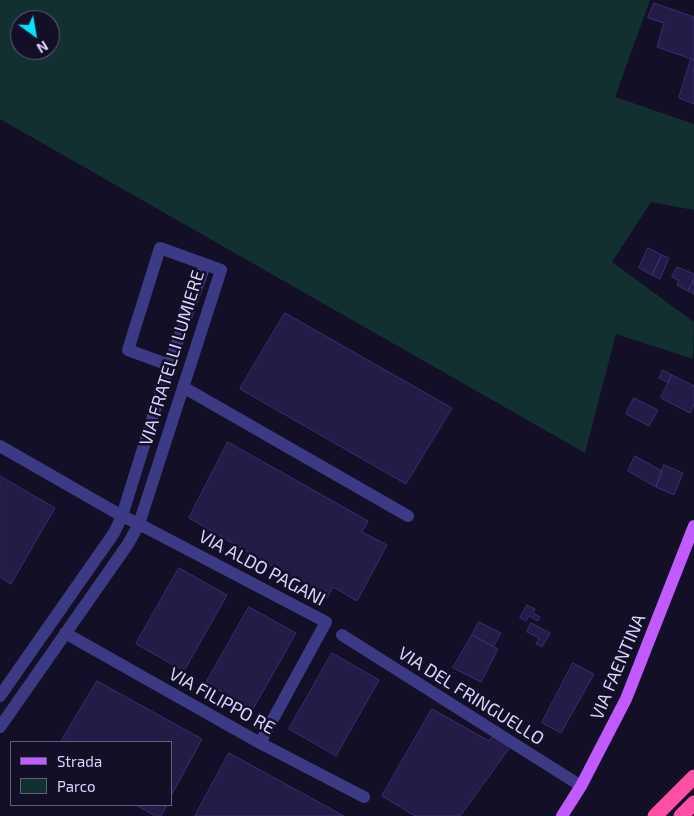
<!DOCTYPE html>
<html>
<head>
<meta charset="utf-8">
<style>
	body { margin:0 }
	#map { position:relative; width:694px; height:816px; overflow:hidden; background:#130f26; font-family:"Exo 2",sans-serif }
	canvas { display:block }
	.legend { position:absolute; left:10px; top:741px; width:162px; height:65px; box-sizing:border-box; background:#130f26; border:1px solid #625e7d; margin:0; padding:6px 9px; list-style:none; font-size:15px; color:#d9d4ff }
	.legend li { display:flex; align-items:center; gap:10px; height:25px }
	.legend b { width:25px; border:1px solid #625e7d }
	.north { position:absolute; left:10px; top:10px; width:50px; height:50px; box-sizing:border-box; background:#130f26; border:1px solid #625e7d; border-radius:50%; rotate:148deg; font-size:14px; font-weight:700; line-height:20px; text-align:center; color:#d9d4ff }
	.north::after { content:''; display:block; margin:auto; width:18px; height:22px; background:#00e5ff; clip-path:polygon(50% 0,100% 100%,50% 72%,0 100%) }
</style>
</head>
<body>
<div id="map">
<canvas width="694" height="816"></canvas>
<ul class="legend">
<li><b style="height:6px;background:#c25bff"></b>Strada</li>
<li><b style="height:14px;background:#12302f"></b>Parco</li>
</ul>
<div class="north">N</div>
</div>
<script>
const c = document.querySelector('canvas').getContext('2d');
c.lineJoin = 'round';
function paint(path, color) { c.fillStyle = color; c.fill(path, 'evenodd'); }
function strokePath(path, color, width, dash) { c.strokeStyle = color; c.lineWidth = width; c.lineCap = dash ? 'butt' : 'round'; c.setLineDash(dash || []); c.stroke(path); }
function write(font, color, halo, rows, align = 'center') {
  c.font = font + ' "Exo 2",sans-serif'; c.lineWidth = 5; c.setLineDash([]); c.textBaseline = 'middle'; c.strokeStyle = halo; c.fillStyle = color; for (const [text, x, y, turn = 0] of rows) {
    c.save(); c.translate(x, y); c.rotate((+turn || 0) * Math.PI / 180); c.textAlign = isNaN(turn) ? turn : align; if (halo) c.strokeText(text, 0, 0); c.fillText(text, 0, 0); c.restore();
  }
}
paint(new Path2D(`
	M 0,0 L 650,0 L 615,97 L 694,124 L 694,210 L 651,202 L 612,262 L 694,322 L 693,359 L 616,334 L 585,453 L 0,119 ZM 20,20 L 50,20 L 50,50 L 20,50 Z`), '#12302f');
const building = new Path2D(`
	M 654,3 L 694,17 L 694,60 L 657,47 L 664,23 L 648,18 Z
	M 691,59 L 694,60 L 694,104 L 679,98 Z
	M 648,248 L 662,255 L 652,275 L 639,268 Z
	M 662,255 L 669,258 L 660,279 L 652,275 Z
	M 677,267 L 694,274 L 694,279 L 688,291 L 677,285 L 679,281 L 672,277 Z
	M 694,279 L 694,294 L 688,291 Z
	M 285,313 L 452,408 L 406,484 L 240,389 Z
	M 663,370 L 672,375 L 668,383 L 659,378 Z
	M 672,375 L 694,386 L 694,405 L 690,413 L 661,398 Z
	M 634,398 L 658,410 L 649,426 L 626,414 Z
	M 228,442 L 368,521 L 362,532 L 387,545 L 357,601 L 333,587 L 327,598 L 189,518 Z
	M 635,456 L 662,471 L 656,487 L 628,471 Z
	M 664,465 L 683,473 L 674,495 L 656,487 Z
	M 0,476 L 55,508 L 11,584 L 0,577 Z
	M 179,568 L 227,595 L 184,671 L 136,644 Z
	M 527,605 L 535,609 L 533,613 L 540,617 L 538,621 L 529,616 L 526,621 L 520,618 Z
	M 249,607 L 296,633 L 253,709 L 206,683 Z
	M 479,622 L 501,633 L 493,647 L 472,635 Z
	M 531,623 L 550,633 L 542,647 L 536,644 L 539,638 L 527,632 Z
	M 472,635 L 498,649 L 481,682 L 453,668 Z
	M 332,653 L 379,680 L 336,756 L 289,729 Z
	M 573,663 L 594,674 L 561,733 L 542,723 Z
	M 97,681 L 202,739 L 171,796 L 171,742 L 61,742 Z
	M 432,709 L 489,741 L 493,736 L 511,746 L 460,816 L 415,816 L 382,796 Z
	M 229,753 L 344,816 L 195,816 Z
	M 136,805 L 167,805 L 161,816 L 156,816 Z`);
paint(building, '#241b47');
strokePath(building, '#3b2d73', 1);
strokePath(new Path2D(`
	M 183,387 L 408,516
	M 0,446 L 122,516 L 139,524 L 326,622 L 260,743
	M 65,633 L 260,743 L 364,797
	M 342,635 L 581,786
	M 0,696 L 114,533 L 122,516 L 169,365 L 205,265
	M 0,727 L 128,544 L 139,524 L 221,270 L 160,248 L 128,350 L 169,365`), '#3d3a85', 12);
strokePath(new Path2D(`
	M 562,816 L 581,786 L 626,699 L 694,526`), '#c25bff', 12);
strokePath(new Path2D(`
	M 655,816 L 694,777
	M 681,816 L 694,803`), '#ff4fa3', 15);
write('18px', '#d9d4ff', '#130f26', [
	["VIA FRATELLI LUMIERE",172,358,-73],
	["VIA ALDO PAGANI",262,568,28],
	["VIA FAENTINA",618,667,-67],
	["VIA DEL FRINGUELLO",471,696,32],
	["VIA FILIPPO RE",222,701,29]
]);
</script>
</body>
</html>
